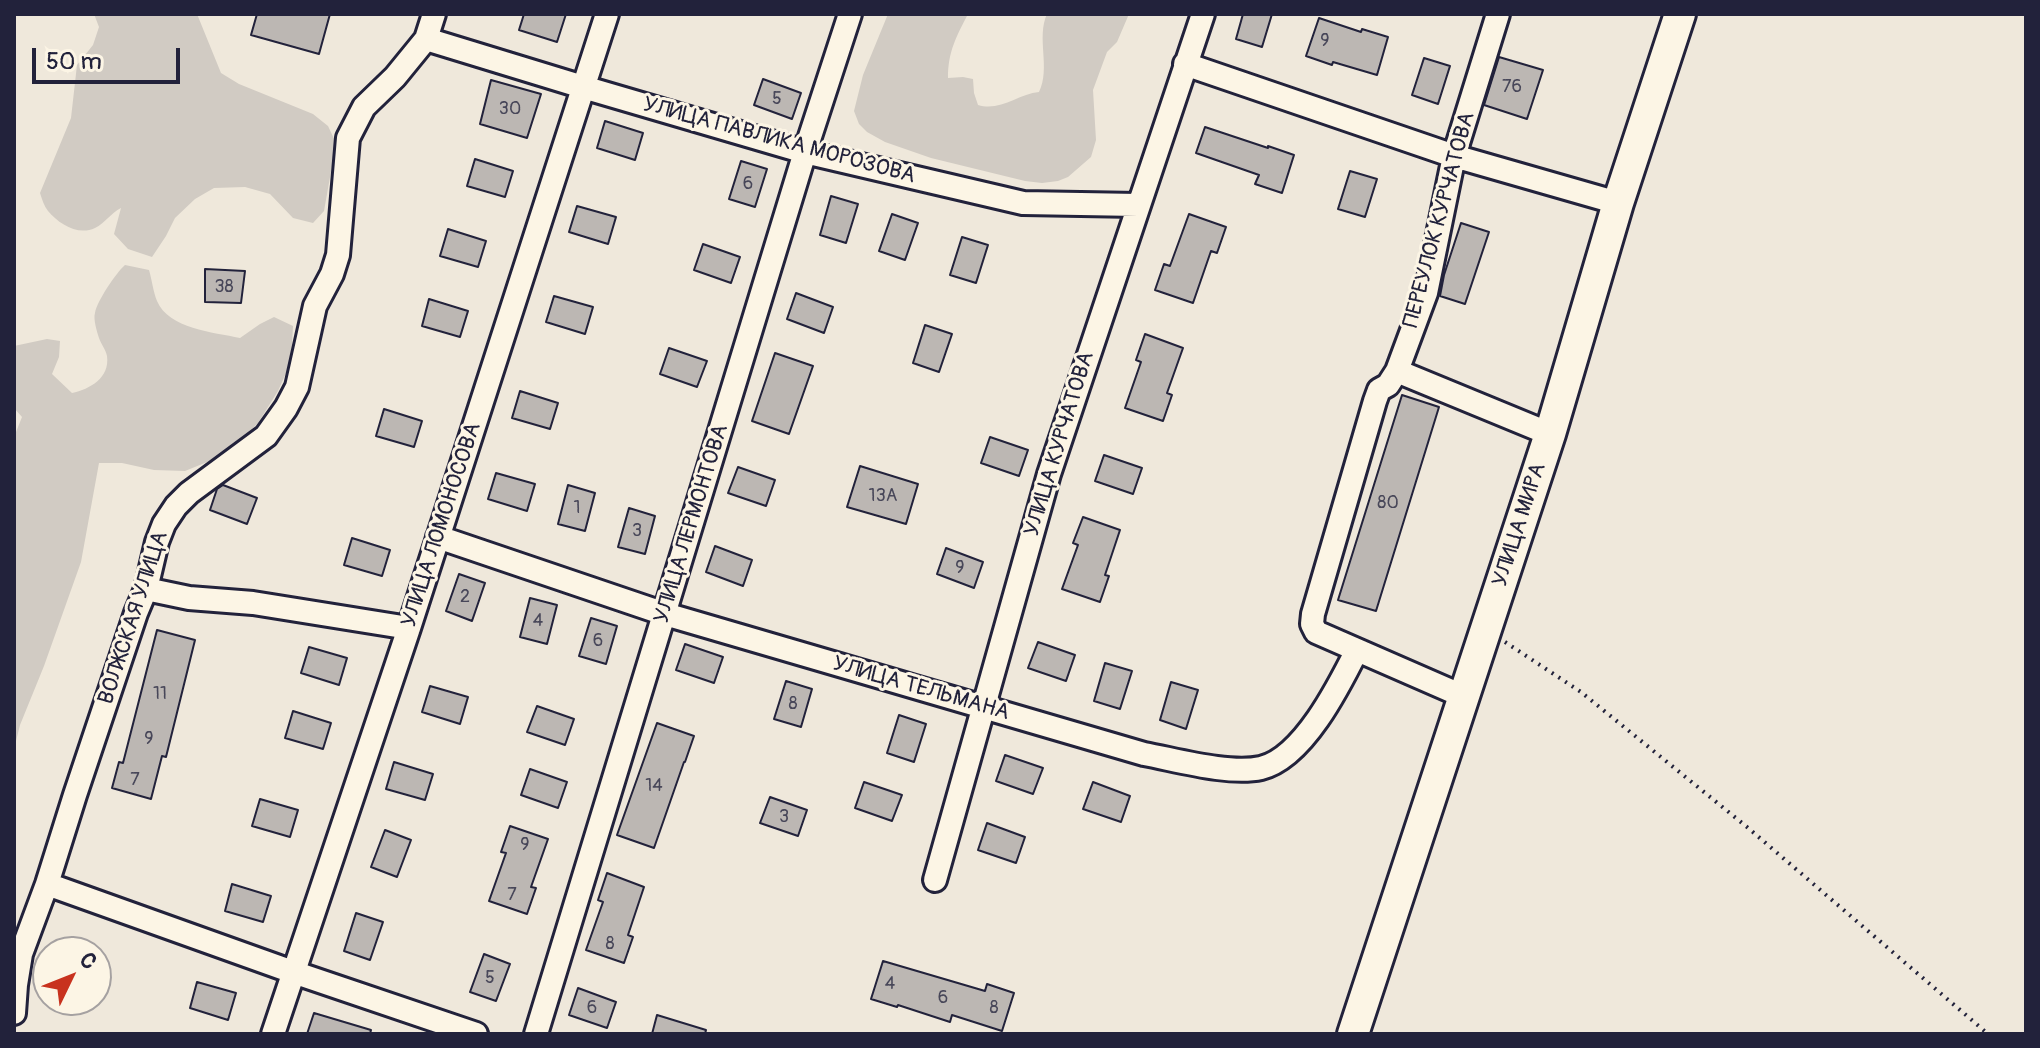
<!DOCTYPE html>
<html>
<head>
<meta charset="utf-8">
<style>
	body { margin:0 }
	#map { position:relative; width:2040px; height:1048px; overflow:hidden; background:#efe8db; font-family:Pangolin,sans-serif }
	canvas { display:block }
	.frame { position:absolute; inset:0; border:16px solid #22223b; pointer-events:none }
	.north { position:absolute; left:32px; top:936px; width:80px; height:80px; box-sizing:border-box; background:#fcf5e5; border:2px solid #a5a1a1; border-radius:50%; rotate:47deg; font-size:22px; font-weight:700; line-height:32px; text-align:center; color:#22223b }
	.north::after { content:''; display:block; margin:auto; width:28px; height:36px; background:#c8321e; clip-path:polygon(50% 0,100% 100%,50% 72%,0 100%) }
	.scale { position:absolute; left:32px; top:48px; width:148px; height:36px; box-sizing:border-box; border:4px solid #22223b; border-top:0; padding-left:10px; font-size:24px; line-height:28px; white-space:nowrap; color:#22223b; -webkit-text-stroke:6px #fcf5e5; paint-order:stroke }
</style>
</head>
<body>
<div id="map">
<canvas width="2040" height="1048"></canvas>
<div class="frame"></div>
<div class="north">С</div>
<div class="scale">50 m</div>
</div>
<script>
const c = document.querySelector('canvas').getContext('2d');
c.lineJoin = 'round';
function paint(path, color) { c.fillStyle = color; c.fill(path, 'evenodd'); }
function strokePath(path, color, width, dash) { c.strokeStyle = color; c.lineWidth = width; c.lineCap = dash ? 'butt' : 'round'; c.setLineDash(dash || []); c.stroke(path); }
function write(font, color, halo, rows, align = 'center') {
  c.font = font + ' Pangolin,sans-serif'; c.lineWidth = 6; c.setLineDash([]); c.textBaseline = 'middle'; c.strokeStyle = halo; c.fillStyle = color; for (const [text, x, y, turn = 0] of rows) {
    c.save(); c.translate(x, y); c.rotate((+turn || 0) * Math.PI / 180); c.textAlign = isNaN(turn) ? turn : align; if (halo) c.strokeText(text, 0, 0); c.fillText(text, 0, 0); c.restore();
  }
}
paint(new Path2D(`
	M 94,14 L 197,14 L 221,73 L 239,84 L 313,114 L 328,126 L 336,143 L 324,211 L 313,223 L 293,218 L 270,194 L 245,187 L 214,188 L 195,199 L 175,218 L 166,236 L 152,257 L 128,249 L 114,234 L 121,208 C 111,213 105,223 95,228 C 78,236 59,224 48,211 C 44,206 42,199 40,193 L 71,118 L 77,65 L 93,45 L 99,27 Z
	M 888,14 L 968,14 C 956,37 948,52 948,78 L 963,77 L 973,79 L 974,93 L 978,105 C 1000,112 1018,94 1039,92 C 1051,68 1036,38 1047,14 L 1129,14 L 1117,42 L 1107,52 L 1093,90 L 1096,140 L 1091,157 L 1068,177 L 1058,181 L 1042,183 L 1025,181 L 931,158 L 885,142 L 867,132 L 859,124 L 854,111 L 863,75 Z
	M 125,265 L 149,270 C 152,280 153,291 157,301 C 169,329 213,332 240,338 L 260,324 L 274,317 L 293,326 L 291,362 L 278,391 L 258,423 L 238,443 L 217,458 L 185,471 L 154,470 L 122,463 L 99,463 L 81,562 L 44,666 L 20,725 L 14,749 L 14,437 L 22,417 L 14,408 L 14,346 L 47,339 L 60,341 L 59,357 L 52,374 L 72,393 C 90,389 110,378 107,356 C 106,350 101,344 99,338 C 97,332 93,319 95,313 C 97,301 116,273 125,265 Z`), '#d1cbc3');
const building = new Path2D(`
	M 257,14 L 330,14 L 319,54 L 251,35 Z
	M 524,14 L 566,14 L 557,42 L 519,30 Z
	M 1243,14 L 1272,14 L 1262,47 L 1236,39 Z
	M 1319,18 L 1361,32 L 1362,29 L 1388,37 L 1377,75 L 1333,62 L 1332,65 L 1306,56 Z
	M 1499,57 L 1543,70 L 1527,119 L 1484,105 Z
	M 1424,58 L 1450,66 L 1438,104 L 1412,95 Z
	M 763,79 L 801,93 L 792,119 L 754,105 Z
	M 491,80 L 541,94 L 527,138 L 480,124 Z
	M 605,121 L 643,133 L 635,160 L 597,148 Z
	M 1205,127 L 1268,148 L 1268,146 L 1294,155 L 1282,193 L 1255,184 L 1259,175 L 1196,153 Z
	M 475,159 L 513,171 L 505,197 L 467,186 Z
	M 741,161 L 767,169 L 755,207 L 729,199 Z
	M 1350,171 L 1377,179 L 1365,217 L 1338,209 Z
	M 831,196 L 858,204 L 846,243 L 820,235 Z
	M 577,206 L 616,217 L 608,244 L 569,232 Z
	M 892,214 L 918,223 L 905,260 L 879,251 Z
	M 1189,214 L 1226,227 L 1217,253 L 1211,251 L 1193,303 L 1155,290 L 1164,264 L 1170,266 Z
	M 1461,223 L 1489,232 L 1465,304 L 1440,296 L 1444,275 Z
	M 448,229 L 486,241 L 478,267 L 440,256 Z
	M 962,237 L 988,245 L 976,283 L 950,275 Z
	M 703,244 L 740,257 L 731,283 L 694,270 Z
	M 205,269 L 245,271 L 241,303 L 205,302 Z
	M 796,293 L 833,307 L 824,333 L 787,319 Z
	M 554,296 L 593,307 L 585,334 L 546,322 Z
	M 429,299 L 468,311 L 460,337 L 422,326 Z
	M 925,325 L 952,334 L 939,372 L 913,363 Z
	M 1145,334 L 1183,348 L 1167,393 L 1172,395 L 1163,421 L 1125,408 L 1141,362 L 1136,360 Z
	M 669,348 L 707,361 L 697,387 L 660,374 Z
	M 775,353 L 813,366 L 789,434 L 752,421 Z
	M 520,391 L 558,403 L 550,429 L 512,418 Z
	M 1402,395 L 1439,407 L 1376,611 L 1338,600 Z
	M 384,409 L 422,421 L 414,447 L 376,436 Z
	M 990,437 L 1028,450 L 1019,476 L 981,463 Z
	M 1104,455 L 1142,468 L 1133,494 L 1095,481 Z
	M 860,466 L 918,484 L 906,524 L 847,507 Z
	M 738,467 L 775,480 L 766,506 L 728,493 Z
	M 496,473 L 535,484 L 527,511 L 488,499 Z
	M 223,485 L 257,498 L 247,524 L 210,510 L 217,489 Z
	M 568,485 L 595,493 L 585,531 L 558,524 Z
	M 629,508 L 655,516 L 645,554 L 618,547 Z
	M 1083,517 L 1120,530 L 1105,575 L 1109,576 L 1100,602 L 1062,589 L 1078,545 L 1073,543 Z
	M 352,538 L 390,550 L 382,576 L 344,565 Z
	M 715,546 L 752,560 L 743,586 L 706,572 Z
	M 946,548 L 983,562 L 974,588 L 937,574 Z
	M 459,574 L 485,583 L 472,621 L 446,611 Z
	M 530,598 L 557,605 L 547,644 L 520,637 Z
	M 591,618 L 617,626 L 606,664 L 579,656 Z
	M 157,630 L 195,640 L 166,757 L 162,756 L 151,799 L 112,788 L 119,762 L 123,763 Z
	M 1038,642 L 1075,655 L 1066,681 L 1028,668 Z
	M 685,644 L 723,657 L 714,683 L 676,670 Z
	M 309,647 L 347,658 L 339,685 L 301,673 Z
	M 1105,663 L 1132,671 L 1120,709 L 1094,701 Z
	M 786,681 L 812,689 L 801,727 L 774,719 Z
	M 1171,682 L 1198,690 L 1186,729 L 1160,720 Z
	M 430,686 L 468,697 L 460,724 L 422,712 Z
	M 537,706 L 574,719 L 565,745 L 527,732 Z
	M 293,711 L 331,723 L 323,749 L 285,738 Z
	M 899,715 L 926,724 L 914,762 L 887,753 Z
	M 657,723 L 694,736 L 685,762 L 684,762 L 654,848 L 617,835 Z
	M 1005,755 L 1043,768 L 1033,794 L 996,781 Z
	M 394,762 L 433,774 L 425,800 L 386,789 Z
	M 530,769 L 567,782 L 558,808 L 521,795 Z
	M 864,782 L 902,795 L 892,821 L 855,808 Z
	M 1093,782 L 1130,796 L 1121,822 L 1083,809 Z
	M 770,797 L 807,810 L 798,836 L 760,823 Z
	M 260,799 L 298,810 L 290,837 L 252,826 Z
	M 987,823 L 1025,837 L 1016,863 L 978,850 Z
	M 510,826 L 548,839 L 531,887 L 536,888 L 527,914 L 489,901 L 506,853 L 501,852 Z
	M 385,830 L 411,840 L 397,877 L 371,867 Z
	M 607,873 L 644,887 L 628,935 L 633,937 L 624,963 L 586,950 L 603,902 L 598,900 Z
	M 232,884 L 271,896 L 263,922 L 225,911 Z
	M 356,913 L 383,922 L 370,960 L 344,951 Z
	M 484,954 L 510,964 L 496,1001 L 470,992 Z
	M 883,961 L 985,991 L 987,984 L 1014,993 L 1002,1031 L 952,1015 L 950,1022 L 898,1005 L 897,1007 L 871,999 Z
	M 197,982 L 236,993 L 228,1020 L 190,1008 Z
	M 578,988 L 616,1002 L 607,1028 L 569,1015 Z
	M 314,1013 L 371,1030 L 370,1034 L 307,1034 Z
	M 657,1015 L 706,1030 L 705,1034 L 652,1034 Z`);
paint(building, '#bcb7b3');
strokePath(building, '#22223b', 2);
const minor = new Path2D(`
	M 426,39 L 583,87 L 805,152 L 1023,203 L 1138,205
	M 1185,64 L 1454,156 L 1618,203
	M 1397,371 L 1550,434
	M 438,537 L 665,614 L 1144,754 C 1177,760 1229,775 1261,768 C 1303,758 1339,686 1357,650
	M 146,589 L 189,598 L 253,603 L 409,628
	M 1465,697 L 1316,632 L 1312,624 L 1313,614 L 1375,401 L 1379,390 L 1388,385 L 1397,371 L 1426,293 L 1454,156 L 1498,14
	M 935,880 L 1049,474 L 1203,14
	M 47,884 L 293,972 L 476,1034
	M 14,1013 L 16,985 L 21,954 L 47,884 L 75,795 L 136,613 L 146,589 L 157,542 L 164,524 L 176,506 L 189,493 L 266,436 L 286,408 L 297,387 L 315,306 L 332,274 L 338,255 L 348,138 L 364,107 L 395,77 L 426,39 L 434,14
	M 273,1034 L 409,628 L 607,14
	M 536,1034 L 805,152 L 850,14`);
const secondary = new Path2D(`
	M 1353,1034 L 1550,434 L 1618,203 L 1680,14`);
strokePath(minor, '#22223b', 28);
strokePath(secondary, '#22223b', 36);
strokePath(new Path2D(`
	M 1505,642 L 1581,692 L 1747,827 L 1988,1034`), '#22223b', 4, [2, 6]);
strokePath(minor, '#fcf5e5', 22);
strokePath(secondary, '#fcf5e5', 30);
write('18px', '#484759', null, [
	["9",1325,41],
	["76",1512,87],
	["5",777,99],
	["30",510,109],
	["6",748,184],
	["38",224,287],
	["13А",883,496],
	["80",1388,503],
	["1",577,508],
	["3",637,531],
	["9",960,568],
	["2",465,597],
	["4",538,621],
	["6",598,641],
	["11",160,694],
	["8",793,704],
	["9",149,739],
	["7",135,780],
	["14",654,786],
	["3",784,817],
	["9",525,845],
	["7",512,895],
	["8",610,944],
	["5",490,978],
	["4",890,984],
	["6",943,998],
	["6",592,1008],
	["8",994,1008]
]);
write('22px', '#22223b', '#fcf5e5', [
	["УЛИЦА ПАВЛИКА МОРОЗОВА",779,141,15],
	["ПЕРЕУЛОК КУРЧАТОВА",1440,220,-75],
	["УЛИЦА КУРЧАТОВА",1060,444,-73],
	["УЛИЦА ЛЕРМОНТОВА",692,524,-73],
	["УЛИЦА ЛОМОНОСОВА",442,525,-72],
	["УЛИЦА МИРА",1520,525,-72],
	["ВОЛЖСКАЯ УЛИЦА",134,618,-72],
	["УЛИЦА ТЕЛЬМАНА",921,689,16]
]);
</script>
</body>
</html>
